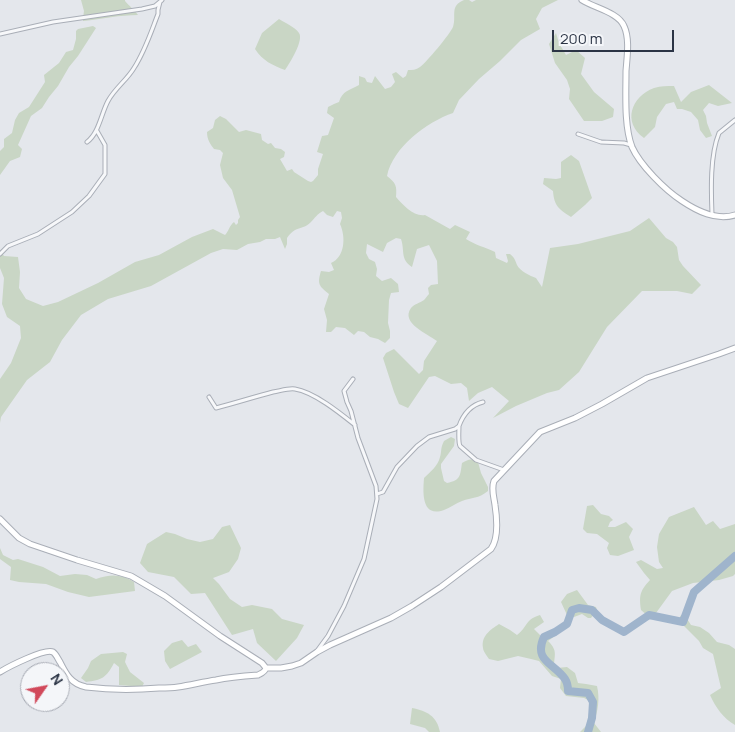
<!DOCTYPE html>
<html>
<head>
<meta charset="utf-8">
<style>
	body { margin:0 }
	#map { position:relative; width:735px; height:732px; overflow:hidden; background:#e4e7ec; font-family:Manrope,sans-serif }
	canvas { display:block }
	.north { position:absolute; left:20px; top:662px; width:50px; height:50px; box-sizing:border-box; background:#f4f6f9; border:1px solid #a4a8b1; border-radius:50%; rotate:57deg; font-size:14px; font-weight:700; line-height:20px; text-align:center; color:#2b3445 }
	.north::after { content:''; display:block; margin:auto; width:18px; height:22px; background:#d1495b; clip-path:polygon(50% 0,100% 100%,50% 72%,0 100%) }
	.scale { position:absolute; left:552px; top:30px; width:122px; height:22px; box-sizing:border-box; border:2px solid #2b3445; border-top:0; padding-left:6px; font-size:15px; line-height:18px; white-space:nowrap; color:#2b3445; -webkit-text-stroke:4px #f4f6f9; paint-order:stroke }
</style>
</head>
<body>
<div id="map">
<canvas width="735" height="732"></canvas>
<div class="north">N</div>
<div class="scale">200 m</div>
</div>
<script>
const c = document.querySelector('canvas').getContext('2d');
c.lineJoin = 'round';
function paint(path, color) { c.fillStyle = color; c.fill(path, 'evenodd'); }
function strokePath(path, color, width, dash) { c.strokeStyle = color; c.lineWidth = width; c.lineCap = dash ? 'butt' : 'round'; c.setLineDash(dash || []); c.stroke(path); }
paint(new Path2D(`
	M 81,0 L 125,0 L 125,1 C 129,6 134,9 138,15 C 120,15 102,19 83,21 L 83,18 L 84,11 Z
	M 464,0 L 469,0 L 472,2 L 476,0 L 558,0 L 542,8 L 536,19 L 540,29 L 521,40 L 500,61 L 479,79 L 459,100 L 453,113 C 427,122 393,147 387,176 C 396,183 397,186 396,197 C 403,205 414,217 425,215 L 450,229 L 455,225 L 470,232 L 466,239 C 475,245 485,247 495,252 L 496,258 L 507,263 L 508,261 L 506,254 L 510,254 C 515,258 515,260 517,265 C 520,271 530,276 536,278 L 542,287 L 550,248 L 578,244 L 630,231 L 649,218 L 666,238 L 673,242 L 677,247 L 679,260 L 683,266 L 701,285 L 692,294 L 677,291 L 642,291 L 607,327 L 579,372 L 559,390 L 547,393 L 516,406 L 493,418 L 509,401 L 492,387 L 478,393 L 469,401 L 467,388 L 461,383 L 451,384 L 435,376 L 429,377 L 408,408 L 399,404 L 394,392 L 383,358 L 386,353 L 394,349 L 419,374 L 423,370 L 424,361 L 437,341 C 428,334 400,323 411,308 C 414,304 420,303 424,300 C 426,298 427,296 429,294 L 428,288 L 431,285 L 438,284 L 437,261 L 429,245 L 417,249 L 412,267 C 400,259 405,251 401,239 L 396,238 L 387,243 L 383,252 L 367,244 L 366,253 L 369,259 L 375,262 L 377,269 L 376,276 L 382,281 L 391,278 L 398,284 L 399,292 L 391,293 L 389,300 L 388,323 L 390,331 L 390,338 L 385,343 L 378,339 L 370,337 L 364,332 L 358,331 L 354,335 L 345,328 L 336,327 L 331,332 L 326,332 L 327,320 L 324,309 L 329,294 C 319,286 317,284 321,271 L 329,272 L 334,270 L 331,263 C 345,257 346,237 340,224 L 342,218 L 341,212 L 337,211 L 333,217 L 327,215 L 323,211 C 317,214 315,218 311,222 C 302,231 296,225 287,238 L 287,244 L 285,249 L 280,237 L 275,239 L 266,239 L 260,242 L 248,244 L 237,250 L 223,249 L 211,253 L 151,286 L 108,299 L 81,315 L 62,340 L 50,362 L 27,380 L 1,417 L 0,423 L 0,379 L 11,363 L 21,338 L 20,326 L 7,317 L 2,304 L 4,278 L 0,268 L 0,250 L 4,256 L 18,257 L 20,272 L 19,288 L 26,299 L 43,306 L 58,302 L 98,283 L 135,262 L 159,255 L 192,237 L 213,229 L 225,235 C 229,231 229,226 234,222 L 236,225 L 238,223 L 238,220 L 240,217 L 232,190 L 223,178 L 220,165 L 223,153 L 220,150 L 214,149 C 210,144 207,139 207,132 L 213,128 L 215,120 L 220,116 L 226,119 L 239,132 L 246,130 L 261,134 L 262,140 L 268,144 L 271,143 L 275,148 L 281,149 L 285,152 L 284,157 L 280,159 L 287,171 L 292,169 L 294,172 L 308,181 L 311,182 L 313,181 L 318,175 L 318,169 L 323,154 L 317,152 L 322,136 L 328,135 L 334,118 L 327,113 L 328,107 L 334,104 L 339,102 C 342,91 350,90 359,85 L 359,76 L 365,78 L 367,82 L 372,83 L 375,76 L 385,89 L 391,87 L 395,82 L 392,74 L 396,72 L 403,78 L 406,76 L 408,70 C 412,70 416,70 420,67 C 426,63 450,34 453,27 C 457,16 449,6 464,0 Z
	M 279,19 C 285,23 295,27 299,33 C 304,40 290,63 285,70 C 272,65 263,61 255,49 L 262,33 Z
	M 93,26 L 96,28 L 78,56 L 69,67 L 58,86 L 49,97 L 42,108 L 31,116 L 18,145 L 22,149 L 20,157 L 10,161 L 0,175 L 0,151 L 4,147 L 4,139 L 12,133 L 15,120 L 19,113 L 29,107 L 45,82 L 44,75 L 59,63 L 66,52 L 73,50 L 76,39 L 76,31 L 78,29 Z
	M 556,33 L 559,43 L 566,55 L 576,50 L 585,58 L 581,74 L 594,92 L 614,109 L 613,117 L 602,121 L 584,121 L 569,99 L 570,89 L 567,80 L 555,63 L 549,44 Z
	M 709,85 L 732,103 L 718,106 L 709,103 L 703,110 L 706,116 L 707,123 L 712,136 L 706,138 L 700,130 L 698,120 L 691,112 L 682,109 L 677,109 L 674,102 L 666,104 L 657,117 L 655,127 L 644,138 C 622,122 631,97 654,88 C 661,86 667,86 674,86 L 681,102 L 691,92 Z
	M 571,155 L 579,161 L 592,198 L 585,205 L 571,217 C 559,209 554,206 553,191 L 543,184 L 544,178 L 556,179 L 561,178 L 561,162 Z
	M 451,437 L 455,439 L 454,446 L 441,464 L 441,468 L 444,481 L 447,483 C 461,480 460,476 462,463 C 469,459 471,458 478,462 L 481,473 L 488,487 L 488,491 C 478,499 472,497 462,501 C 456,503 450,508 444,510 C 421,518 423,492 424,478 C 430,472 438,466 440,457 C 442,451 440,449 444,441 Z
	M 593,505 L 601,514 L 609,516 L 613,520 L 610,522 L 608,527 L 615,527 L 626,522 L 633,529 L 629,537 L 634,550 L 618,556 L 610,555 L 607,548 L 609,543 L 597,534 L 587,533 L 583,529 L 587,506 Z
	M 694,507 L 706,525 L 713,521 L 720,529 L 735,524 L 735,574 L 733,576 L 719,580 L 693,583 L 672,591 L 656,613 L 649,617 L 641,610 C 639,595 640,591 650,580 L 644,573 L 636,562 L 641,560 L 657,569 L 663,568 L 659,562 L 657,547 L 659,534 L 669,517 Z
	M 230,525 L 241,548 L 238,559 L 229,572 L 213,578 L 219,584 L 230,599 L 242,607 L 252,605 L 272,609 L 282,619 L 304,625 L 297,638 L 276,661 L 257,643 L 253,629 L 232,635 L 205,593 L 191,594 L 174,577 L 148,572 L 140,563 L 147,544 L 166,532 L 175,534 L 187,539 L 200,542 L 213,539 L 222,527 Z
	M 0,548 L 3,555 L 13,560 L 18,559 L 43,567 L 60,576 L 75,574 L 87,575 L 96,579 C 110,574 122,574 134,582 L 135,591 L 89,597 L 68,592 L 46,584 L 19,582 L 10,580 L 11,567 L 0,559 Z
	M 577,590 L 588,605 L 596,607 L 597,610 L 591,618 L 588,618 L 582,614 L 574,617 L 567,615 L 561,602 L 567,594 Z
	M 684,614 L 691,625 L 700,627 L 709,633 L 717,642 L 729,645 L 735,649 L 735,725 C 723,718 716,708 710,695 L 721,688 L 713,654 L 703,648 L 699,641 L 682,624 L 680,616 Z
	M 540,615 L 544,622 L 534,629 L 541,636 L 557,628 L 559,633 L 548,641 C 557,650 555,653 554,665 L 557,668 L 567,667 L 575,673 L 578,683 L 586,684 L 597,686 C 600,699 598,710 594,723 L 601,732 L 580,732 L 588,724 L 590,701 L 584,698 L 566,696 L 560,688 L 561,679 L 552,676 L 539,661 L 531,659 L 518,656 L 498,661 L 489,659 C 487,656 483,651 483,648 C 481,636 490,630 499,624 L 510,630 L 517,635 C 528,627 524,620 540,615 Z
	M 182,640 L 188,647 L 196,644 L 202,652 L 170,669 L 165,661 L 164,651 L 172,643 Z
	M 123,652 L 127,654 L 125,662 L 130,672 L 144,683 L 142,687 L 119,685 L 119,667 L 114,663 C 106,678 102,680 86,682 L 81,678 L 88,668 L 91,661 L 101,654 Z
	M 412,708 C 427,711 437,716 440,732 L 429,732 L 425,728 L 410,724 Z`), '#c9d6c5');
strokePath(new Path2D(`
	M 588,732 L 592,718 L 593,702 L 588,693 L 568,691 C 568,687 567,682 565,679 C 554,663 533,661 544,637 L 555,632 L 567,624 L 572,610 L 579,608 L 592,610 L 602,620 L 624,632 L 649,615 L 683,622 L 694,592 L 735,556`), '#9fb4cc', 8);
const street = new Path2D(`
	M 0,34 L 53,22 L 142,9 L 155,6 L 162,0
	M 578,134 L 601,142 L 624,143 L 631,145
	M 87,142 C 99,133 101,114 108,101 C 115,88 127,80 134,68 C 145,51 151,32 158,14 L 158,10 L 160,2
	M 712,214 C 711,190 710,155 719,133 L 735,120
	M 0,254 L 8,246 L 38,234 L 72,212 L 89,196 L 105,174 L 105,145 L 97,131
	M 209,397 L 216,408 C 235,403 254,397 273,392 C 280,391 288,388 295,389 C 314,392 340,413 355,425
	M 459,426 C 463,415 471,405 483,402
	M 377,494 L 383,492 L 397,467 L 417,446 L 429,437 L 455,429 L 459,426 C 459,431 458,442 460,446 L 476,460 L 504,470
	M 317,651 L 328,636 L 344,606 L 364,559 L 377,499 L 376,486 L 358,438 L 351,411 L 347,402 L 344,391 L 353,379`);
const secondary = new Path2D(`
	M 582,0 C 594,8 618,12 624,26 C 630,39 627,57 626,71 C 626,94 624,126 632,147 C 640,165 665,190 682,201 C 697,211 716,221 735,215
	M 0,519 L 19,538 L 30,544 L 77,560 L 131,576 L 165,596 L 220,636 L 262,663 L 266,668 L 281,668 L 292,666 L 301,663 L 317,652 L 330,645 L 391,618 L 412,606 L 441,587 L 491,549 C 499,538 497,518 495,505 C 494,497 491,489 494,481 L 540,432 L 575,418 L 602,404 L 647,378 L 719,354 L 735,348
	M 0,672 C 8,667 45,648 53,652 C 56,654 58,659 60,662 C 66,674 71,684 86,687 C 110,690 135,690 159,688 C 165,688 172,688 178,687 C 191,685 203,682 216,680 C 230,677 244,676 258,675 C 262,673 265,672 266,668`);
strokePath(street, '#a9aeb7', 5);
strokePath(secondary, '#a9aeb7', 7);
strokePath(street, '#f7f8fa', 3);
strokePath(secondary, '#fff', 5);
</script>
</body>
</html>
